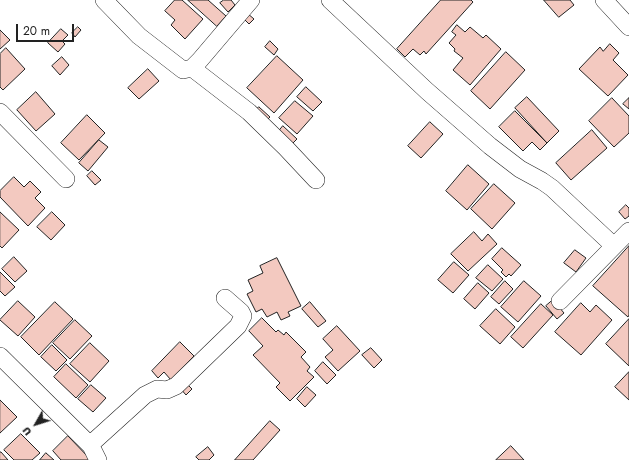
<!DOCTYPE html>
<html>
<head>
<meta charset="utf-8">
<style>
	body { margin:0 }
	#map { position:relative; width:629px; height:460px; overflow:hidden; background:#fff; font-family:Jost,sans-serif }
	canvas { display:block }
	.north { position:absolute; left:16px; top:404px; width:40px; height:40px; -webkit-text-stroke:3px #fff; paint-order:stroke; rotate:231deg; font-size:11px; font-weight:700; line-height:16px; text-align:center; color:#222 }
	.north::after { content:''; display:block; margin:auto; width:14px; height:18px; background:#222; clip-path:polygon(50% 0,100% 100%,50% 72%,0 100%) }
	.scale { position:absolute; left:16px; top:24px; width:58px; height:18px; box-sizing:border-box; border:2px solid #222; border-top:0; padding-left:5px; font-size:12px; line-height:14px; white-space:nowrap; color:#222; -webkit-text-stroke:3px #fff; paint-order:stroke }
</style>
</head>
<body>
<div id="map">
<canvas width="629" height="460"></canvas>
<div class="north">U</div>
<div class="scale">20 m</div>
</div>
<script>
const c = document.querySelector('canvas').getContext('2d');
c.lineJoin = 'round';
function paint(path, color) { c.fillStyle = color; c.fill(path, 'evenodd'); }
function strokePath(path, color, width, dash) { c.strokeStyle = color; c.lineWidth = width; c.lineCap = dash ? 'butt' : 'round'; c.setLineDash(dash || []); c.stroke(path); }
const building = new Path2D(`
	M 175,0 L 182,0 L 203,19 L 185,39 L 171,25 L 175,20 L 165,11 Z
	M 188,0 L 208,0 L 226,16 L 217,26 Z
	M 224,0 L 231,0 L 235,5 L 228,12 L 220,3 Z
	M 441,0 L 471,0 L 473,2 L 426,54 L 424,51 L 420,55 L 413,49 L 405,57 L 397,49 Z
	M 544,0 L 570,0 L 574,5 L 559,17 Z
	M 247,13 L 254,19 L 249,24 L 243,18 Z
	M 457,25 L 465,32 L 470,27 L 483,38 L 486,35 L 501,49 L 470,85 L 453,70 L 463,58 L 454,51 L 455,49 L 449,43 L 456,35 L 452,32 Z
	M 78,27 L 81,30 L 75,37 L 72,33 Z
	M 61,29 L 68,35 L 62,41 L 65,44 L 58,52 L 48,43 Z
	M 0,30 L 10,40 L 0,49 Z
	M 270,41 L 278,49 L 274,55 L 265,47 Z
	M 610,44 L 619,53 L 613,60 L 628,75 L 608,96 L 579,69 L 600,47 L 603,51 Z
	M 6,48 L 25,69 L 3,90 L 0,87 L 0,54 Z
	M 506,52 L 525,70 L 490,109 L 471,91 Z
	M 277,56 L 303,80 L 274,113 L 247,88 Z
	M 62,57 L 69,65 L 60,75 L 52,66 Z
	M 148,69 L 159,81 L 139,99 L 128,88 Z
	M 306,87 L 322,102 L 313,111 L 297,97 Z
	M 36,92 L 55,114 L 36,131 L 17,110 Z
	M 527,97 L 559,131 L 547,143 L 515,108 Z
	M 612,98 L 629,116 L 629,133 L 614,147 L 589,121 Z
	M 629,98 L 629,109 L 623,104 Z
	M 295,101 L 313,116 L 297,134 L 279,118 Z
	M 259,107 L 270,117 L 265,122 L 254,112 Z
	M 515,111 L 547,143 L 540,150 L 532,142 L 523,151 L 499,127 Z
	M 87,115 L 105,133 L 79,160 L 61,143 Z
	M 430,122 L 443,134 L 421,158 L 408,146 Z
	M 283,126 L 297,139 L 289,147 L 276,135 Z
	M 592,130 L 607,148 L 571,180 L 556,163 Z
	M 99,140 L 108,147 L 88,171 L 79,163 Z
	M 468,165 L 489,184 L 467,210 L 446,191 Z
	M 92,171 L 101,180 L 95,185 L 87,176 Z
	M 14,177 L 24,187 L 30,181 L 41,192 L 35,198 L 45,208 L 28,226 L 0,197 L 0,191 Z
	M 494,184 L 515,203 L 492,229 L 471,209 Z
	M 626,205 L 629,208 L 629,216 L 625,219 L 619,212 Z
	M 0,212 L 19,230 L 2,248 L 0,246 Z
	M 52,212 L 65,225 L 51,240 L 37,227 Z
	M 474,232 L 482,241 L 488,234 L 497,244 L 468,271 L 451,254 Z
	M 629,246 L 629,315 L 628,317 L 593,286 Z
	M 502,248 L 521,265 L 511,276 L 509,274 L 506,277 L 501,272 L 503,270 L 492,259 Z
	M 575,250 L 586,258 L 576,272 L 564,263 Z
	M 14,257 L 27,271 L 15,282 L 2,269 Z
	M 277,258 L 301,306 L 288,312 L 290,316 L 281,320 L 277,312 L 267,317 L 262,309 L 256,312 L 247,294 L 253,291 L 248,280 L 263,273 L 260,266 Z
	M 454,262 L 469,275 L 453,293 L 438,280 Z
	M 488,265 L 503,279 L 492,291 L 476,278 Z
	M 0,272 L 15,287 L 5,296 L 0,291 Z
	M 505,281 L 513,289 L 499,304 L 491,297 Z
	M 524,281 L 541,296 L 518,322 L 501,307 Z
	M 478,283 L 489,293 L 475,309 L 464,299 Z
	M 553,300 L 564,313 L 557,319 L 546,306 Z
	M 18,301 L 35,317 L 18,336 L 0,320 Z
	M 55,302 L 73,319 L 39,355 L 21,337 Z
	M 310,302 L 326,321 L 318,327 L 302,309 Z
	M 581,303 L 590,312 L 596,305 L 612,320 L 581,355 L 555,332 Z
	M 541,304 L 553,315 L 523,348 L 511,337 Z
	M 496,309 L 515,327 L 500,344 L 480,326 Z
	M 262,318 L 276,332 L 278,330 L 284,335 L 286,332 L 306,352 L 301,357 L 310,367 L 307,371 L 314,377 L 290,401 L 276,387 L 280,383 L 253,355 L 263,346 L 249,331 Z
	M 629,319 L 629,366 L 606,344 Z
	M 75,320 L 92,336 L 70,359 L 53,343 Z
	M 337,326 L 360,351 L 338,371 L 325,357 L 333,350 L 323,339 Z
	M 180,342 L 194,356 L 171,380 L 164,372 L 158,378 L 152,371 Z
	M 90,343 L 109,361 L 90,382 L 70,364 Z
	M 52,345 L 67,360 L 56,371 L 41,357 Z
	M 371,348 L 382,360 L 374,368 L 362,355 Z
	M 323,362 L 336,375 L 327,384 L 315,371 Z
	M 66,364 L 88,385 L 76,398 L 54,377 Z
	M 629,372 L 629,400 L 615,387 Z
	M 186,383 L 192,389 L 186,395 L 180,388 Z
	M 91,385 L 106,398 L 93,412 L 78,399 Z
	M 307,387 L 316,395 L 305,407 L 297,399 Z
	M 0,400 L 17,417 L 0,433 Z
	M 270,421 L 280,430 L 253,460 L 235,460 Z
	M 21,434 L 40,453 L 32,460 L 14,460 L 4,450 Z
	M 68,436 L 91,460 L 61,460 L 53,451 Z
	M 511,446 L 524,460 L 496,460 Z
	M 208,447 L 214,455 L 209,460 L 199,460 L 196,457 Z
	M 0,452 L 1,452 L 8,460 L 0,460 Z
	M 46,453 L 54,460 L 40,460 Z`);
paint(building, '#f3c9c0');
strokePath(building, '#222', 1);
const minor = new Path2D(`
	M 104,0 L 139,36 L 183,70 L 192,68 L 200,60 L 251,0
	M 330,0 L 427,91 L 490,146 L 520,169 L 542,181 L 552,188 L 614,246
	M 604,0 L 629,27
	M 192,68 L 249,112 L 286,148 L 316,180
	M 0,112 L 66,179
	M 560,301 L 629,231
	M 0,356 L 91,446 L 98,460
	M 91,446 L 92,443 L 145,395 L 157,389 L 167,390 L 176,386 L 238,326 L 243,316 L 241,312 L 225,298`);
strokePath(minor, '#222', 18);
strokePath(minor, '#fff', 17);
</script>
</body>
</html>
